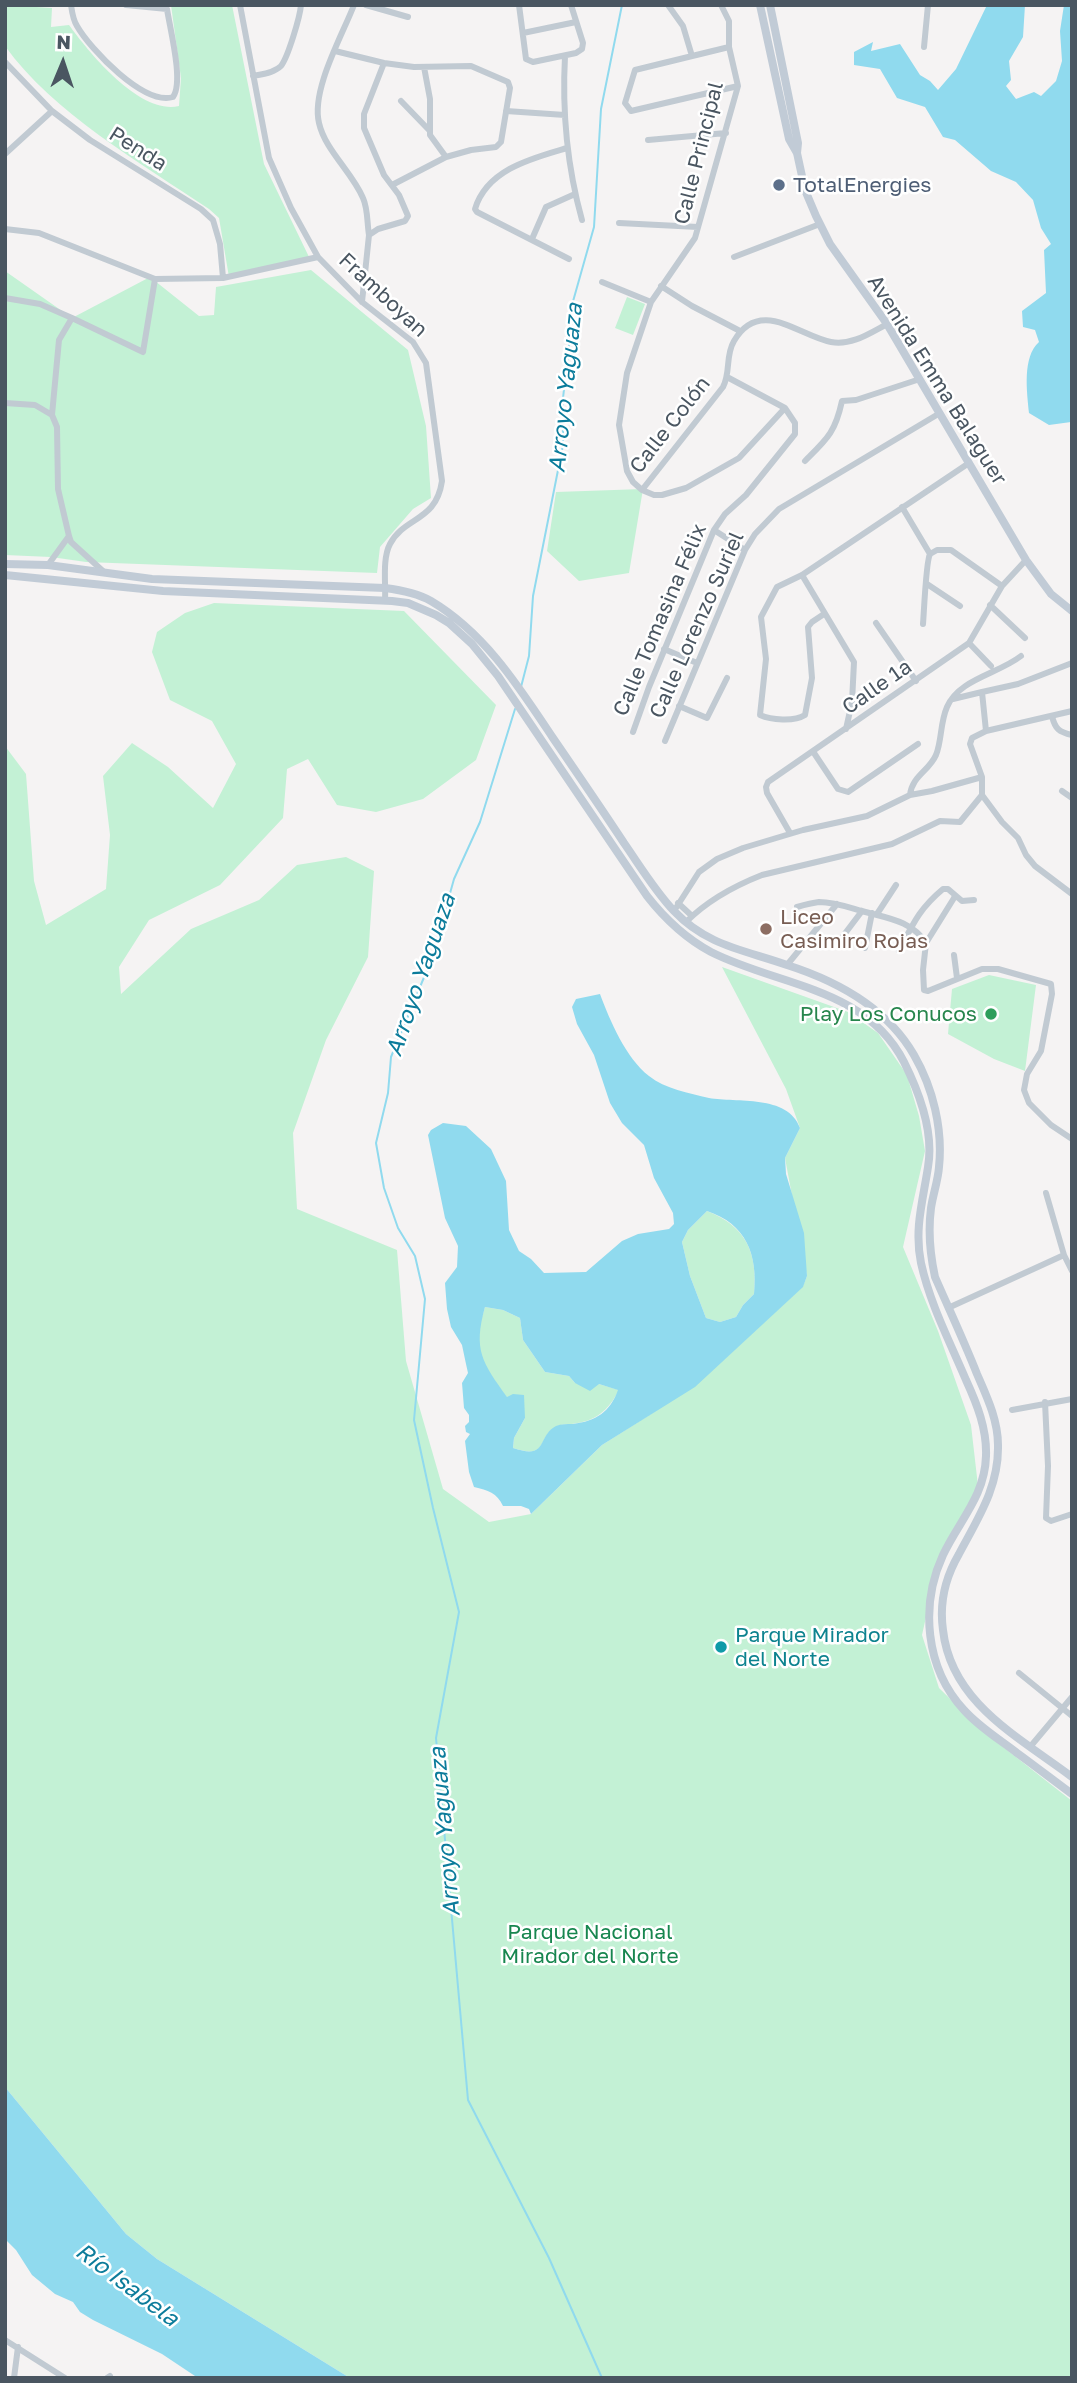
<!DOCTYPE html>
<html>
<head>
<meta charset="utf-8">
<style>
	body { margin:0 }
	#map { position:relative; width:1077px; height:2383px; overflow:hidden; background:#f5f3f3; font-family:"Golos Text",sans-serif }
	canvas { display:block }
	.frame { position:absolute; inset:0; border:7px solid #4a5661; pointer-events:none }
	.north { position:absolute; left:28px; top:28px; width:70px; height:70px; -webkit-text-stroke:5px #fff; paint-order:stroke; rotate:2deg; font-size:19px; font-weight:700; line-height:28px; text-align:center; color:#4a5661 }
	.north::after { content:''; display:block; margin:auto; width:24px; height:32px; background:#4a5661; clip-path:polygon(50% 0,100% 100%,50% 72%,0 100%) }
</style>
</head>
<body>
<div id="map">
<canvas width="1077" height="2383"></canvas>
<div class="frame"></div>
<div class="north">N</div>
</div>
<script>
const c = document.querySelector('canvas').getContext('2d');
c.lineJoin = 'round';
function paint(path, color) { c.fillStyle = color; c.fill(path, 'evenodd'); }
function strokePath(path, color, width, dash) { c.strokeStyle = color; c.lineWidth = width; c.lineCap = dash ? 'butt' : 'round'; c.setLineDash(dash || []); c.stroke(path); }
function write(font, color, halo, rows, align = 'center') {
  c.font = font + ' "Golos Text",sans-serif'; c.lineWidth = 5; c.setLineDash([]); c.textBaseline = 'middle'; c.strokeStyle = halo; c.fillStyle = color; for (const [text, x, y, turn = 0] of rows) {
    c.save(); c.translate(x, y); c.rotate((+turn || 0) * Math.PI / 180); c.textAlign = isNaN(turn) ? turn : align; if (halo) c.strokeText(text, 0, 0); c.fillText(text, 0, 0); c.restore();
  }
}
paint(new Path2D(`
	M 5,5 L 52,8 L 51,27 L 69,25 C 90,54 140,115 179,106 L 181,78 L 171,5 L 232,5 L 264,164 L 310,259 L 229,277 L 219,218 L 209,209 C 142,164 52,112 5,46 Z
	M 311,270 L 408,350 L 426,426 L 431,498 L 413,509 L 380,547 L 377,573 L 86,562 L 51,557 L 5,555 L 5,271 L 72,318 L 150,277 L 199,316 L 214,315 L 216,287 Z
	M 627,297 L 645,304 L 633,335 L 615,328 Z
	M 643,489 L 629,573 L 579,581 L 547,551 L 556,492 Z
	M 214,603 L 404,611 L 496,705 L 476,760 L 423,799 L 376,812 L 337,805 L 308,759 L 287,769 L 283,818 L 220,885 L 149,920 L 119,967 L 121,994 L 191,929 L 259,900 L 297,865 L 346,857 L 374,871 L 368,957 L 326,1040 L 293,1133 L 297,1209 L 397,1250 L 406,1361 L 443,1489 L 489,1522 L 531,1514 L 602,1445 L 654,1412 L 720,1363 L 803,1286 L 807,1276 L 785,1158 L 800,1128 L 786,1089 L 722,967 L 848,1012 L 878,1033 L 907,1075 L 919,1116 L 925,1151 L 903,1247 L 938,1331 L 971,1425 L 978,1486 L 937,1568 L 922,1635 L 939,1688 L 984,1732 L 1072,1801 L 1072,2378 L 350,2378 L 157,2259 L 126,2234 L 5,2087 L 5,746 L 26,774 L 34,881 L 46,925 L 106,889 L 110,835 L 103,776 L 132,743 L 168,767 L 213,808 L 236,764 L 212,721 L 170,700 L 152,652 L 157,632 L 185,613 Z
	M 989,975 L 1036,985 L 1025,1071 L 994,1059 L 948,1034 L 952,989 Z
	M 707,1211 C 746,1226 758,1253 754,1294 L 743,1305 L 736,1317 L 720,1322 L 706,1318 L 690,1276 L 682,1242 L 688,1230 Z
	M 485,1307 L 503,1310 L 520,1318 L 523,1340 L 545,1372 L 569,1376 L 575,1383 L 599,1384 L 619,1390 C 608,1411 596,1421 572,1424 C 567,1424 561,1424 556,1427 C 536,1437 550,1460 513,1448 L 514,1438 L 525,1418 C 505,1395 476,1366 478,1333 C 479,1324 483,1315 485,1307 Z`), '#c3f1d5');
paint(new Path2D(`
	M 987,5 L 1025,5 L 1023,37 L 1009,61 L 1011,80 L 1006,86 L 1016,99 L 1034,92 L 1041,96 L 1056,81 L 1062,61 L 1060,31 L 1064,5 L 1072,5 L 1071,422 L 1049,425 L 1029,413 C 1027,392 1022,357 1039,342 L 1035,330 L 1023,327 L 1022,311 L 1046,293 L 1044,250 L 1051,244 L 1041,228 L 1033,200 L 1016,182 L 991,171 L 955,140 L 943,137 L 925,107 L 897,98 L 880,69 L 854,65 L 854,52 L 873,42 L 871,51 L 900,44 L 920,75 L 930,81 L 938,90 L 956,69 Z
	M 600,994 C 610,1021 626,1058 649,1076 C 665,1089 689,1093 709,1098 C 736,1103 788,1094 800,1128 L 785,1158 L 786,1174 L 804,1233 L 807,1276 L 803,1287 L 695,1387 L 602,1445 L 531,1514 L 529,1509 L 521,1506 L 503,1506 C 497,1493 488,1490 474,1487 L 469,1472 L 465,1441 L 470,1434 L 466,1432 L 465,1426 L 469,1422 L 469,1415 L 464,1408 L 462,1383 L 468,1373 L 466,1364 L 462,1345 L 451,1327 L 447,1309 L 445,1283 L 457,1267 L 458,1246 L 445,1218 L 428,1135 L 431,1130 L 443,1123 L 466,1126 L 491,1149 L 506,1181 L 509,1230 L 519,1251 L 531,1259 L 544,1273 L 586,1272 L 622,1241 L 638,1234 L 669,1229 L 674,1224 L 673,1213 L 654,1178 L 644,1145 L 622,1123 L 610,1103 L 594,1055 L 577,1024 L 572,1007 L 576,999 ZM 707,1211 C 746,1224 758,1254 754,1294 L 743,1305 L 736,1317 L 720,1322 L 706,1318 L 690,1276 L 682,1242 L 688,1230 ZM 485,1307 L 503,1310 L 520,1318 L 523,1340 L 545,1372 L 569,1376 L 575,1383 L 590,1391 L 599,1384 L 618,1390 C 610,1412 596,1421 573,1424 C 567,1424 561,1424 556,1426 C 536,1437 549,1460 513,1448 L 514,1438 L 525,1418 L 524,1395 L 513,1394 L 507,1397 C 482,1362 473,1350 485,1307 Z
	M 5,2087 L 126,2234 L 157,2259 L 350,2378 L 198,2378 L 162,2354 L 93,2320 L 80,2312 L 73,2302 L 55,2294 L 32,2275 L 16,2250 L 5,2239 Z`), '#90daee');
strokePath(new Path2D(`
	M 521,687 L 529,656 L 533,596 L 563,445 L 563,398 L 569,346 L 570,312 L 594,227 L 601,109 L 622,5
	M 515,709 L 480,822 L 454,879 L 432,958 L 391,1057 L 388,1093 L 376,1143 L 384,1188 L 398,1228 L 415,1256 L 425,1299 L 414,1420 L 433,1508 L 459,1612 L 436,1738 L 468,2100 L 549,2258 L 602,2378`), '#90daee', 2);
strokePath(new Path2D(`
	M 71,5 C 72,12 73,20 77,26 C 90,49 144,106 173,97 C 184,82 170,29 167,9 L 126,5
	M 240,5 L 269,158 L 291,208 L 318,257 L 362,302 L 413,342 L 426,363 L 442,481 C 436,522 405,516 390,544 C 382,559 386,584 385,600
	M 354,5 C 342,36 311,90 319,123 C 325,150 352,172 363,198 C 368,209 367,223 369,235
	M 366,5 L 408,17
	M 519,5 L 526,59 L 533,62 L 576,53 L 582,49 L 583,43 L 571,5
	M 668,5 L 683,26 L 692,56
	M 721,5 L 729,21 L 729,47 L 738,86 L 695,238 L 651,302 L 627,373 L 619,425 L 627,471 L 633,482 L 642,490 L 654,495 L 662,495 L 686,488 L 739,458 L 785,408
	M 523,33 L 576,22
	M 729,47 L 635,70 L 625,103 L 631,111 L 738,86
	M 924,47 L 928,5
	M 335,51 L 384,63 L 414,67 L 471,66 L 508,82 L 510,88 L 501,142 L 496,147 L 471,150 L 446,157 L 392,185
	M 565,56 C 562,111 567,166 582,220
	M 5,62 L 52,111 L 90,140 L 201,209 L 213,220 L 220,244 L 223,278
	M 424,67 L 430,99 L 430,135 L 446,157
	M 253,76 C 262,74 274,73 281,66 C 288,57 300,17 301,5
	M 401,101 L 429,130
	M 506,111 L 565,115
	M 648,140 L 726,133
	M 567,148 C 533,158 487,169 475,209 L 477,212 L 569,259
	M 5,154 L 52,111
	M 619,223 L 698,227
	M 5,229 L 39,233 L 155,279 L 223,278 L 318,257
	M 532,239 L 546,207 L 575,194
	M 734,257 L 820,224
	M 602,282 L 651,302
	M 661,286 L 692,306 L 740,331
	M 5,298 L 40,304 L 72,318 L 59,340 L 52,415
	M 362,302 L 369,235 L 378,229 L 405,221 L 408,216 L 399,195 L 384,175 L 364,128 L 364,114 L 384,63
	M 72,318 L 143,352 L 155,279
	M 5,403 L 35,405 L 52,415 L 57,427 L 58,489 L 69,536 L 71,542 L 104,572
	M 805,461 C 827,439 835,433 842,401 L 856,400 L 920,379
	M 642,490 L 723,387 C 731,372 725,356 734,341 C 760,297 799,336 831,342 C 851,346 870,333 887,324
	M 902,507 L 930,554 C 926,561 924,612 923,624
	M 714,530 L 745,550
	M 930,554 L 937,550 L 951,550 L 1002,586
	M 48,565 L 69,536
	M 802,575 L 854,662 L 852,702 L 846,729
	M 927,584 L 960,606
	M 990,605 L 1025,638
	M 824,614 L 812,622 L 808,627 L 812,678 L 805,715 C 794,722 771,720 760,715 L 766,659 L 761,617 L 777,587 L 802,575 L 969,463
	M 876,623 L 916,681
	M 969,643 L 991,666
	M 664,649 L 697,663
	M 953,699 L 982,692
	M 679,706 L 707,718 L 727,678
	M 1052,716 C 1055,729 1059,732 1072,735
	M 986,731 L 982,692 L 1018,684 L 1072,663
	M 633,732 L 649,687 L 714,530 L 725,514 L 746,495 L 795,434 L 795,423 L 785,408 L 727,377
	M 665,741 L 745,550 L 755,534 L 779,509 L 940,413
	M 814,753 L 838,789 L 848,792 L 918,744
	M 1062,791 L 1072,798
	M 910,795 C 912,776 929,771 936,755 C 942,740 940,723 947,707 C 959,679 998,674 1021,656
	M 982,795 L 982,777 L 970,744 L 972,738 L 986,731 L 1072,711
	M 982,795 L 1002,822 L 1018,838 L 1026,855 L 1035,866 L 1072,894
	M 790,833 L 767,793 L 766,787 L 768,782 L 969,643 L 1002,586 L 1026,560
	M 955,895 L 962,901 L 974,900
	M 678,903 L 692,916
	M 797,907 C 804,905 811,903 819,902 C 834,902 848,907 862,911 C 886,918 911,920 926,943 L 923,970 L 924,990 L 928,991 L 982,969 L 998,969 L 1051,984 L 1052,994 L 1041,1051 L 1027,1074 L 1024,1090 L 1029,1103 L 1051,1125 L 1072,1139
	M 674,911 L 699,872 L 717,859 L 743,848 L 803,830 L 867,816 L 910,795 L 932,791 L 982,777
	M 877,914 L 896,885
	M 686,922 C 707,901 734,886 762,875 L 892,844 L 940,821 L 960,822 L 982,795
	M 837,944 L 862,911
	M 865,948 L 872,913
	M 899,951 C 913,924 919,909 943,889 L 948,889 L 955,895 L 954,898 L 926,943
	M 954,955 L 957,978
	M 787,965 L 837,904
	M 1046,1193 L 1064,1255 L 1072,1271
	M 948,1308 L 1064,1255
	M 1045,1402 L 1048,1466 L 1046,1518 L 1051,1521 L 1072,1514
	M 1012,1410 L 1072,1399
	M 1019,1673 L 1072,1716
	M 1030,1747 L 1072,1697
	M 5,2340 L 65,2378
	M 14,2378 L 18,2347
	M 107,2378 L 110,2376`), '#c1cad2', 6);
strokePath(new Path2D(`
	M 760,5 L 789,139 L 797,153 L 805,190 L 816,216 L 830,244 L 887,324 L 1026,560 L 1051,594 L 1072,611
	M 770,5 L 798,143 L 797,153
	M 5,564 L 48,565 L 152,579 L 385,588 C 401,590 417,593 431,601 C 485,633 519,687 553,738 C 577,773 601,808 624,843 C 640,866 655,891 674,911 C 707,946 745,950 787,965 C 837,981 887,1008 914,1055 C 933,1088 943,1129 939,1167 C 938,1181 933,1194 931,1208 C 928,1231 930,1254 935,1277 C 949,1309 964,1341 977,1374 C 987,1397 998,1420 998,1445 C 999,1487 978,1518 959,1554 C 945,1578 939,1602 943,1630 C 951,1703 1019,1737 1072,1777
	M 5,575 L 163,591 L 392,601 L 408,603 L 436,615 L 449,623 L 472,644 L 498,676 L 647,896 C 665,919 685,938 711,952 C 778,986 866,987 904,1062 C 919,1092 934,1133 928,1167 C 923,1200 914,1229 921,1263 C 930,1304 950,1342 966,1380 C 977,1404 987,1429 986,1456 C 985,1496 959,1521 943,1555 C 920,1605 925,1668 964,1710 C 979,1727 999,1739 1017,1753 C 1035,1766 1053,1780 1072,1794`), '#c1cbd6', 8);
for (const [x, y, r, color] of [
	[779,185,7,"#5c6f8a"],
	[766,929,7,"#8d6e63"],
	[991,1014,7,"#2e9e5b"],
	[721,1647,7,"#0f9aa8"]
]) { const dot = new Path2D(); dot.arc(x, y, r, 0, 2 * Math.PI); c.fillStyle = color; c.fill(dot); strokePath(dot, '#fff', 2.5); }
write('21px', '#4a5661', '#fff', [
	["Penda",138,149,32],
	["Calle Principal",699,153,-76],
	["Framboyan",383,295,43],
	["Avenida Emma Balaguer",937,380,58],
	["Calle Colón",670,425,-52],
	["Calle Tomasina Félix",660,620,-67],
	["Calle Lorenzo Suriel",697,625,-66],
	["Calle 1a",877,687,-35]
]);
write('21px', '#4e5e75', '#fff', [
	["TotalEnergies",793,185]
], 'left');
write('21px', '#785e54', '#fff', [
	["Liceo",780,917],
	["Casimiro Rojas",780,941]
], 'left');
write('21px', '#27864d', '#fff', [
	["Play Los Conucos",977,1014]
], 'right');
write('21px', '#0d838f', '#fff', [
	["Parque Mirador",735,1635],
	["del Norte",735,1659]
], 'left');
write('21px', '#17864f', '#fff', [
	["Parque Nacional",590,1932],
	["Mirador del Norte",590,1956]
]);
write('italic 23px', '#0c7c9b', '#fff', [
	["Arroyo Yaguaza",566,388,-84],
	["Arroyo Yaguaza",421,975,-71],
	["Arroyo Yaguaza",445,1832,-95],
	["Río Isabela",127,2285,37]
]);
</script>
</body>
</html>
